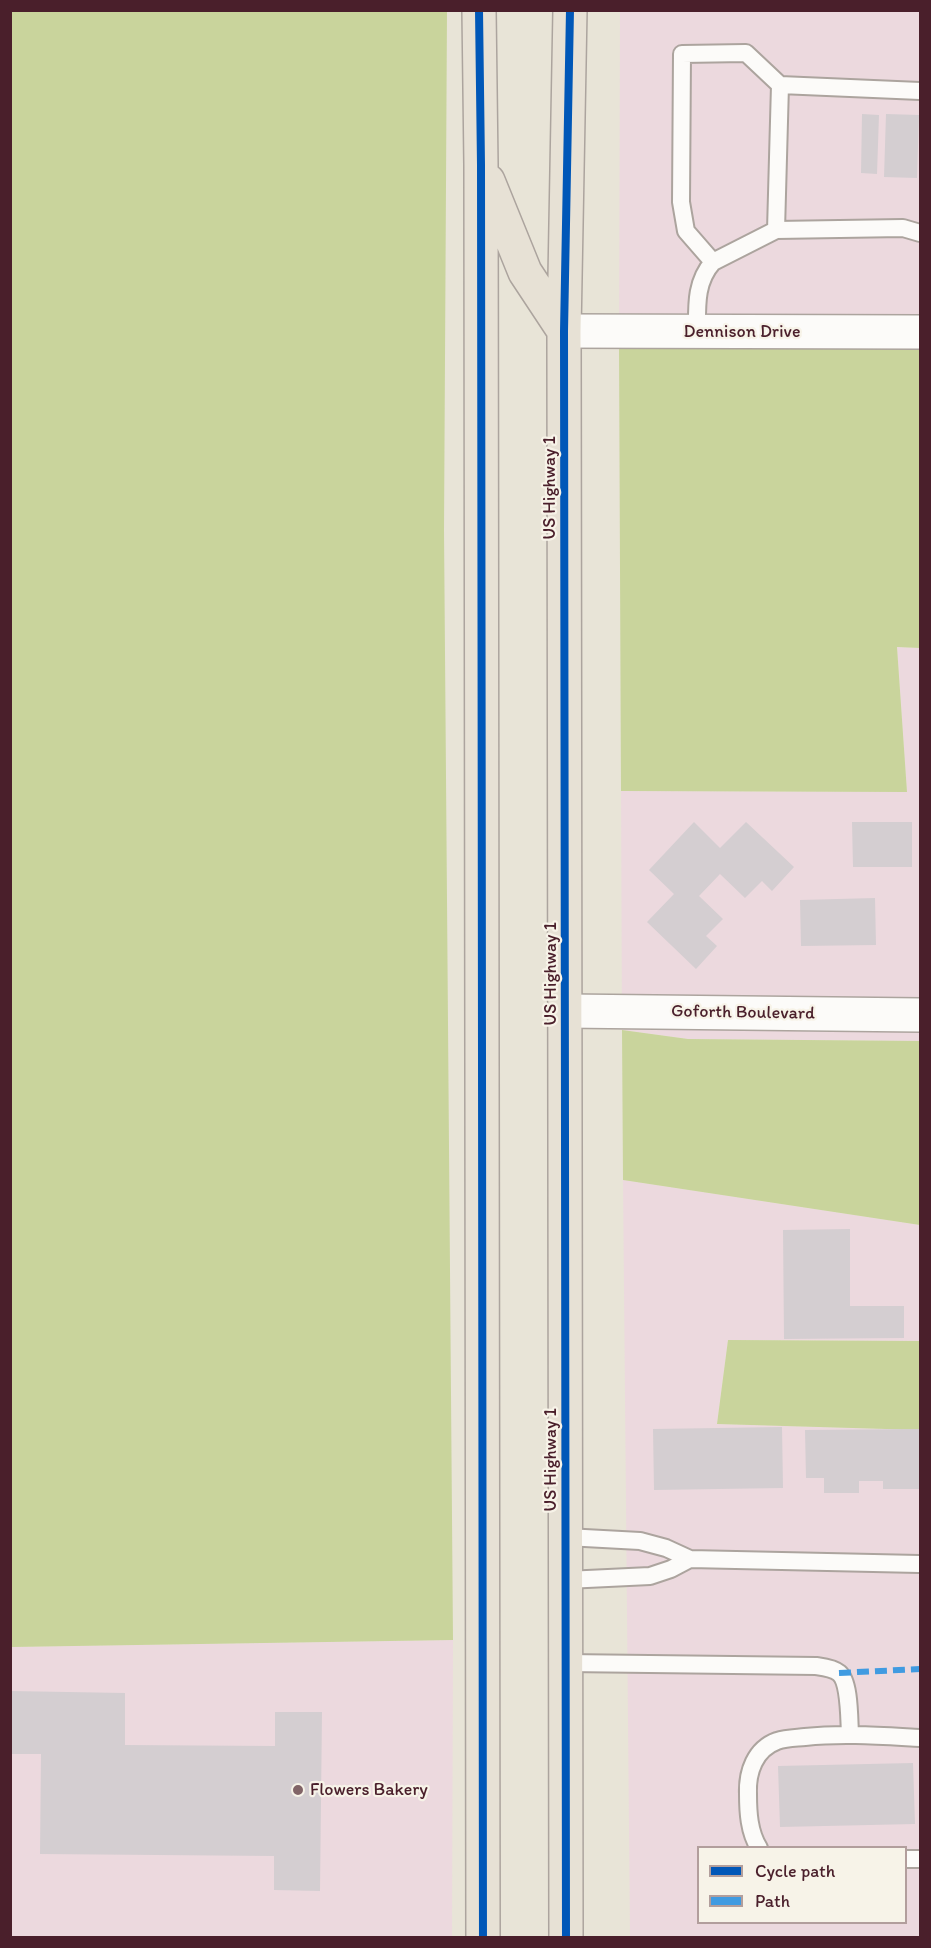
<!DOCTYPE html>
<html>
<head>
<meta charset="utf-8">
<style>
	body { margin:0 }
	#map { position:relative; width:931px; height:1948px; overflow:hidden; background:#e8e4d7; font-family:Itim,sans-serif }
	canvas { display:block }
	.frame { position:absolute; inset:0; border:12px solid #4a1f2b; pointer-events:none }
	.legend { position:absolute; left:697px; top:1846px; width:210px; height:78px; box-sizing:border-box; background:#f7f3e8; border:2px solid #b29e9c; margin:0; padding:8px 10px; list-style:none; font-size:18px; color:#4a1f2b }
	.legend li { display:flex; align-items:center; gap:12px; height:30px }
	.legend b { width:30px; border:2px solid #b29e9c }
</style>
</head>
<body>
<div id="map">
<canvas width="931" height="1948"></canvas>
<div class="frame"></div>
<ul class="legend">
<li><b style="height:8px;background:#0057b8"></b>Cycle path</li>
<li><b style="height:8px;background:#409be1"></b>Path</li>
</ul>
</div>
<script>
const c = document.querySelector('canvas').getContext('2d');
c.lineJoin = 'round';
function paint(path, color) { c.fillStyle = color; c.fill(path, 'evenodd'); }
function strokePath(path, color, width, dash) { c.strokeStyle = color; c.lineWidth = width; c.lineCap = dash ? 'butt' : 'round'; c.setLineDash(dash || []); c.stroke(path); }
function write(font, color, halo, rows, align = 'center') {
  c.font = font + ' Itim,sans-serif'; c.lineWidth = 4.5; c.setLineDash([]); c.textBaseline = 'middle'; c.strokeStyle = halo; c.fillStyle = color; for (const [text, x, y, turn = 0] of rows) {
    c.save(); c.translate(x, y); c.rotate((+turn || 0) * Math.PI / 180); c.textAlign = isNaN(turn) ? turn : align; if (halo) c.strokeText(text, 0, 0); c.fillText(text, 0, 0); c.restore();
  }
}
paint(new Path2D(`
	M 620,11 L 920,11 L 920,347 L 619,345 Z
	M 897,647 L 920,648 L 920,1041 L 688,1039 L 622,1030 L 621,791 L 907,792 Z
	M 623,1180 L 920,1225 L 920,1341 L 728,1340 L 717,1424 L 920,1430 L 920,1937 L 630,1937 ZM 698,1848 L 906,1848 L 906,1922 L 698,1922 Z
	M 453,1640 L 452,1937 L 11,1937 L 10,1647 Z`), '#ecd9de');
paint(new Path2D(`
	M 10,11 L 447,11 L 444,530 L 453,1640 L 11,1647 Z
	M 619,345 L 920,347 L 920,648 L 897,647 L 907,792 L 621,791 Z
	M 622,1030 L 688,1039 L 920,1041 L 920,1225 L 623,1180 Z
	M 728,1340 L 920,1341 L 920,1430 L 717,1424 Z`), '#c9d49c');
paint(new Path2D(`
	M 862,114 L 879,115 L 877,174 L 861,173 Z
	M 886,114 L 919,115 L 917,178 L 884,177 Z
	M 694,822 L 720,848 L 746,822 L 794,867 L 772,891 L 762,881 L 745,898 L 720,874 L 699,896 L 723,919 L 706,936 L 717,946 L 696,969 L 647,922 L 674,894 L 649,870 Z
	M 852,822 L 912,822 L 912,867 L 853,867 Z
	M 875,898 L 876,945 L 801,946 L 800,900 Z
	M 850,1229 L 850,1306 L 904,1306 L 904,1338 L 784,1339 L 783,1230 Z
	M 782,1427 L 783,1488 L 654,1490 L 653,1429 Z
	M 920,1429 L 920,1489 L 883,1489 L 883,1481 L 859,1481 L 859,1493 L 824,1493 L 824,1478 L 806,1478 L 805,1430 Z
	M 10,1691 L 125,1693 L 125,1745 L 275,1746 L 275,1712 L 322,1712 L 320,1891 L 274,1890 L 274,1856 L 40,1854 L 41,1754 L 10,1754 Z
	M 913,1763 L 915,1824 L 780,1827 L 778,1766 Z`), '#d4ced1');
const service = new Path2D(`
	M 776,230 L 903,228 L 920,233
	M 713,262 L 686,231 L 681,202 L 682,54 L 746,53 L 780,85
	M 697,332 C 697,307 695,282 713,262 L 776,230 L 780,85 L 920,91
	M 566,1537 L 640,1541 L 666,1548 L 690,1559 L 919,1564
	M 566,1580 L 650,1576 L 671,1569 L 690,1559
	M 566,1663 L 816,1666 C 823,1667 833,1668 839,1673 C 850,1682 849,1719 850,1734
	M 759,1848 C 749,1832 748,1812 748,1794 C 747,1772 755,1749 777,1741 C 786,1738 796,1738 805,1737 C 843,1733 882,1736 920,1738
	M 906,1859 L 920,1859`);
const minor = new Path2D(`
	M 564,331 L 920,332
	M 566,1011 L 920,1015`);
const primary = new Path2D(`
	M 479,10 L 481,165 L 483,1938
	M 488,181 L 525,272 L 564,331
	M 566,1938 L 564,331 L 570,10`);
strokePath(service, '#aca49e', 20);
strokePath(minor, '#aca49e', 36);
strokePath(primary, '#aca49e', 36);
strokePath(service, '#fcfbf9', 16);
strokePath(minor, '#fcfbf9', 33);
strokePath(primary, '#e7e1d5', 33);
strokePath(new Path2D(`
	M 839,1673 L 920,1669`), '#409be1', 6, [12, 6]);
strokePath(new Path2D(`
	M 479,10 L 481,165 L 483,1938
	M 566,1938 L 564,331 L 570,10`), '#0057b8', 8);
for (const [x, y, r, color] of [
	[298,1790,6,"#816467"]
]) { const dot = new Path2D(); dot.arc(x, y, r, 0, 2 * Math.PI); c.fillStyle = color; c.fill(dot); strokePath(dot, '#f7f3e8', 2); }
write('18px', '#4a1f2b', '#f7f3e8', [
	["Dennison Drive",742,332],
	["US Highway 1",550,488,-90],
	["US Highway 1",551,974,-90],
	["Goforth Boulevard",743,1013,1],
	["US Highway 1",551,1460,-90]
]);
write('18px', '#4a1f2b', '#f7f3e8', [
	["Flowers Bakery",310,1790]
], 'left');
</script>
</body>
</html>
